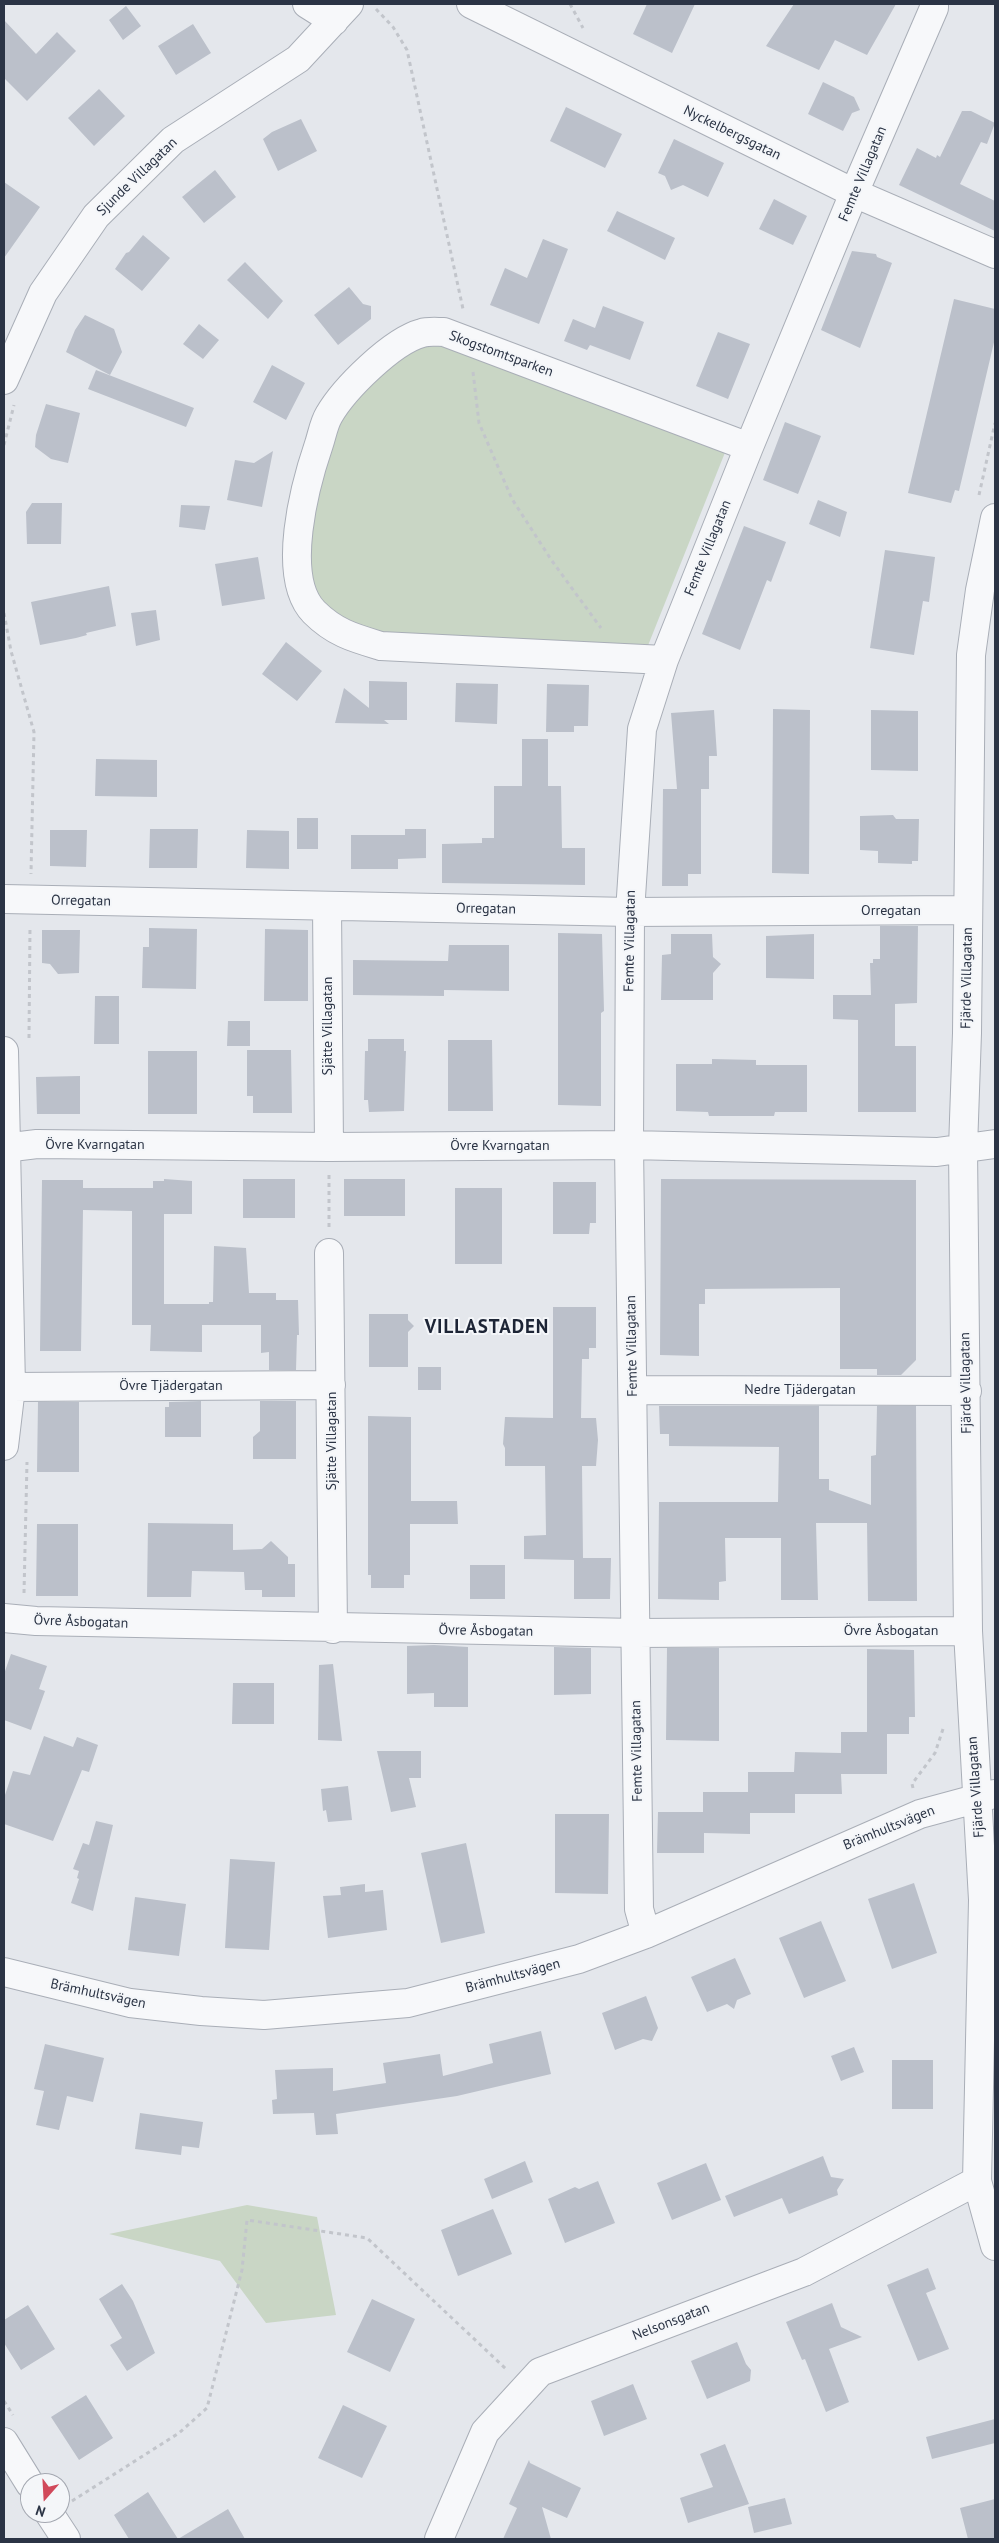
<!DOCTYPE html>
<html>
<head>
<meta charset="utf-8">
<style>
	body { margin:0 }
	#map { position:relative; width:999px; height:2543px; overflow:hidden; background:#e4e7ec; font-family:"PT Sans",sans-serif }
	canvas { display:block }
	.frame { position:absolute; inset:0; border:5px solid #2b3445; pointer-events:none }
	.north { position:absolute; left:20px; top:2473px; width:50px; height:50px; box-sizing:border-box; background:#f4f6f9; border:1px solid #a4a8b1; border-radius:50%; rotate:199deg; font-size:14px; font-weight:700; line-height:20px; text-align:center; color:#2b3445 }
	.north::after { content:''; display:block; margin:auto; width:18px; height:22px; background:#d1495b; clip-path:polygon(50% 0,100% 100%,50% 72%,0 100%) }
</style>
</head>
<body>
<div id="map">
<canvas width="999" height="2543"></canvas>
<div class="frame"></div>
<div class="north">N</div>
</div>
<script>
const c = document.querySelector('canvas').getContext('2d');
c.lineJoin = 'round';
function paint(path, color) { c.fillStyle = color; c.fill(path, 'evenodd'); }
function strokePath(path, color, width, dash) { c.strokeStyle = color; c.lineWidth = width; c.lineCap = dash ? 'butt' : 'round'; c.setLineDash(dash || []); c.stroke(path); }
function write(font, color, halo, rows, align = 'center') {
  c.font = font + ' "PT Sans",sans-serif'; c.lineWidth = 4; c.setLineDash([]); c.textBaseline = 'middle'; c.strokeStyle = halo; c.fillStyle = color; for (const [text, x, y, turn = 0] of rows) {
    c.save(); c.translate(x, y); c.rotate((+turn || 0) * Math.PI / 180); c.textAlign = isNaN(turn) ? turn : align; if (halo) c.strokeText(text, 0, 0); c.fillText(text, 0, 0); c.restore();
  }
}
paint(new Path2D(`
	M 443,343 L 726,450 L 647,648 L 384,635 L 351,626 L 321,603 L 307,574 L 306,535 L 335,421 L 366,382 L 423,344 Z
	M 247,2205 L 317,2217 L 336,2315 L 266,2323 L 220,2261 L 109,2234 Z`), '#c9d6c5');
paint(new Path2D(`
	M 647,4 L 695,4 L 672,53 L 633,34 Z
	M 794,4 L 896,4 L 867,55 L 835,40 L 819,70 L 766,46 Z
	M 126,6 L 141,26 L 123,40 L 109,20 Z
	M 4,20 L 36,54 L 57,32 L 76,51 L 27,101 L 4,78 Z
	M 193,24 L 211,53 L 176,75 L 158,46 Z
	M 823,82 L 854,97 L 860,110 L 852,113 L 843,131 L 808,114 Z
	M 99,89 L 125,116 L 94,146 L 68,118 Z
	M 566,107 L 622,134 L 605,168 L 550,141 Z
	M 962,111 L 971,111 L 995,123 L 987,144 L 981,142 L 960,184 L 995,201 L 995,231 L 899,185 L 917,148 L 936,158 L 937,155 L 940,157 Z
	M 301,119 L 317,151 L 278,171 L 263,139 L 272,132 Z
	M 674,139 L 724,163 L 708,197 L 683,185 L 671,190 L 665,176 L 658,173 Z
	M 215,170 L 236,197 L 204,223 L 182,197 Z
	M 4,182 L 40,207 L 4,258 Z
	M 774,199 L 807,216 L 793,245 L 759,229 Z
	M 617,211 L 675,238 L 665,260 L 607,231 Z
	M 143,235 L 170,258 L 142,291 L 115,269 L 126,253 L 129,252 Z
	M 543,239 L 568,249 L 539,324 L 490,305 L 505,268 L 527,278 Z
	M 852,251 L 876,254 L 877,257 L 892,263 L 860,348 L 821,330 Z
	M 245,262 L 283,301 L 268,319 L 227,280 Z
	M 349,287 L 363,304 L 371,306 L 371,319 L 338,345 L 314,315 Z
	M 954,299 L 995,309 L 995,338 L 959,491 L 955,490 L 951,503 L 908,493 Z
	M 603,306 L 644,322 L 630,360 L 590,345 L 587,350 L 564,341 L 573,319 L 595,328 Z
	M 85,315 L 114,329 L 122,352 L 110,375 L 66,352 L 75,330 Z
	M 199,324 L 219,340 L 203,359 L 183,344 Z
	M 718,332 L 750,344 L 728,399 L 696,386 Z
	M 272,365 L 305,383 L 286,420 L 253,402 Z
	M 96,370 L 194,408 L 186,427 L 88,389 Z
	M 46,404 L 80,413 L 68,463 L 51,459 L 35,447 L 36,435 Z
	M 785,422 L 821,436 L 798,494 L 763,480 Z
	M 273,451 L 262,507 L 227,500 L 235,460 L 254,463 Z
	M 818,500 L 847,512 L 840,537 L 809,524 Z
	M 32,503 L 62,503 L 61,544 L 27,544 L 26,512 Z
	M 181,505 L 210,506 L 205,530 L 179,527 Z
	M 744,526 L 786,542 L 771,582 L 767,580 L 740,650 L 702,634 Z
	M 885,550 L 935,557 L 929,602 L 923,601 L 914,655 L 870,648 Z
	M 258,557 L 265,599 L 222,606 L 215,564 Z
	M 109,586 L 116,626 L 86,633 L 87,635 L 76,638 L 40,645 L 31,602 Z
	M 156,610 L 160,640 L 136,646 L 131,613 Z
	M 286,642 L 322,671 L 297,701 L 262,674 Z
	M 369,681 L 407,682 L 407,720 L 384,720 L 389,724 L 335,723 L 344,688 L 369,708 Z
	M 456,683 L 498,684 L 497,724 L 455,722 Z
	M 547,684 L 589,685 L 588,726 L 574,726 L 574,732 L 546,732 Z
	M 773,709 L 810,710 L 809,874 L 772,873 Z
	M 714,710 L 717,756 L 709,756 L 709,789 L 701,789 L 701,874 L 688,874 L 688,886 L 662,886 L 663,789 L 677,789 L 671,713 Z
	M 871,710 L 918,711 L 918,771 L 871,770 Z
	M 522,739 L 548,739 L 548,786 L 561,786 L 562,848 L 585,848 L 585,885 L 442,883 L 442,844 L 482,843 L 482,838 L 494,838 L 494,786 L 522,786 Z
	M 96,759 L 157,760 L 157,797 L 95,796 Z
	M 893,815 L 896,819 L 919,819 L 918,861 L 912,861 L 912,864 L 878,863 L 878,851 L 860,850 L 860,816 Z
	M 297,818 L 318,818 L 318,849 L 297,849 Z
	M 150,829 L 198,829 L 197,868 L 149,868 Z
	M 405,829 L 426,829 L 426,858 L 398,859 L 398,869 L 351,869 L 351,835 L 405,835 Z
	M 50,830 L 87,830 L 86,867 L 50,866 Z
	M 247,830 L 289,831 L 289,869 L 246,868 Z
	M 880,926 L 918,926 L 917,1003 L 895,1004 L 895,1046 L 916,1046 L 916,1112 L 858,1112 L 858,1020 L 833,1019 L 833,995 L 871,995 L 870,963 L 873,963 L 873,959 L 880,959 Z
	M 149,928 L 197,929 L 196,989 L 142,988 L 143,947 L 149,947 Z
	M 265,929 L 308,930 L 308,1001 L 264,1001 Z
	M 42,930 L 80,930 L 79,973 L 58,974 L 50,964 L 42,963 Z
	M 558,933 L 602,934 L 604,1011 L 601,1013 L 601,1106 L 558,1105 Z
	M 671,934 L 712,934 L 713,957 L 721,964 L 713,973 L 713,1000 L 661,1000 L 662,955 L 671,954 Z
	M 814,934 L 814,979 L 766,978 L 766,936 Z
	M 449,945 L 509,945 L 509,991 L 444,990 L 444,996 L 353,995 L 353,960 L 448,961 Z
	M 95,996 L 119,996 L 119,1044 L 94,1044 Z
	M 228,1021 L 250,1021 L 250,1046 L 227,1046 Z
	M 368,1039 L 404,1039 L 404,1051 L 406,1051 L 404,1111 L 369,1112 L 368,1100 L 364,1100 L 365,1051 L 368,1051 Z
	M 448,1040 L 492,1040 L 493,1111 L 448,1111 Z
	M 247,1050 L 291,1050 L 292,1113 L 253,1113 L 253,1096 L 247,1096 Z
	M 148,1051 L 197,1051 L 197,1114 L 148,1114 Z
	M 712,1059 L 756,1060 L 756,1065 L 807,1065 L 807,1112 L 775,1112 L 774,1116 L 709,1116 L 708,1112 L 676,1111 L 676,1064 L 712,1064 Z
	M 80,1076 L 80,1114 L 37,1114 L 36,1077 Z
	M 164,1179 L 192,1181 L 192,1214 L 164,1214 L 164,1304 L 209,1304 L 209,1302 L 213,1302 L 214,1246 L 246,1248 L 249,1293 L 276,1293 L 276,1300 L 298,1300 L 299,1335 L 297,1335 L 296,1370 L 269,1370 L 269,1352 L 261,1353 L 261,1325 L 202,1325 L 202,1352 L 150,1351 L 151,1325 L 132,1325 L 132,1211 L 83,1210 L 81,1351 L 40,1351 L 42,1180 L 83,1180 L 83,1188 L 153,1188 L 153,1181 L 164,1181 Z
	M 243,1179 L 295,1179 L 295,1218 L 243,1218 Z
	M 344,1179 L 405,1179 L 405,1216 L 344,1216 Z
	M 661,1179 L 916,1180 L 916,1360 L 901,1375 L 877,1375 L 877,1369 L 840,1369 L 840,1288 L 705,1289 L 705,1304 L 699,1304 L 699,1356 L 660,1355 Z
	M 553,1182 L 596,1182 L 596,1223 L 590,1223 L 589,1234 L 553,1234 Z
	M 455,1188 L 502,1188 L 502,1264 L 455,1264 Z
	M 553,1307 L 596,1307 L 596,1348 L 589,1348 L 589,1359 L 582,1359 L 581,1418 L 596,1418 L 598,1440 L 596,1466 L 582,1466 L 583,1558 L 611,1558 L 610,1599 L 574,1599 L 574,1560 L 524,1559 L 524,1536 L 546,1535 L 545,1466 L 505,1466 L 505,1448 L 503,1444 L 505,1417 L 553,1418 Z
	M 369,1314 L 408,1314 L 408,1320 L 414,1326 L 408,1332 L 408,1367 L 369,1367 Z
	M 418,1367 L 441,1367 L 441,1390 L 418,1390 Z
	M 201,1401 L 201,1437 L 165,1437 L 165,1407 L 169,1407 L 169,1402 Z
	M 260,1401 L 296,1401 L 296,1459 L 253,1459 L 253,1437 L 260,1431 Z
	M 38,1402 L 79,1402 L 79,1472 L 37,1472 Z
	M 659,1406 L 819,1406 L 819,1479 L 829,1479 L 829,1490 L 871,1505 L 871,1456 L 876,1455 L 877,1406 L 916,1406 L 917,1601 L 868,1601 L 867,1523 L 816,1523 L 818,1600 L 781,1600 L 781,1538 L 725,1538 L 726,1581 L 719,1582 L 719,1600 L 658,1599 L 659,1502 L 778,1502 L 779,1447 L 669,1446 L 669,1434 L 660,1434 Z
	M 368,1416 L 411,1417 L 411,1501 L 457,1501 L 458,1524 L 410,1524 L 410,1575 L 404,1575 L 404,1588 L 371,1588 L 371,1575 L 368,1575 Z
	M 148,1523 L 233,1524 L 233,1550 L 262,1549 L 271,1541 L 288,1557 L 288,1564 L 295,1564 L 295,1597 L 262,1597 L 262,1590 L 245,1590 L 244,1572 L 192,1571 L 191,1597 L 147,1597 Z
	M 37,1524 L 78,1524 L 78,1596 L 36,1596 Z
	M 470,1565 L 505,1565 L 505,1599 L 470,1599 Z
	M 434,1645 L 468,1647 L 468,1707 L 434,1707 L 434,1693 L 407,1694 L 407,1646 Z
	M 554,1647 L 591,1648 L 591,1694 L 554,1695 Z
	M 667,1648 L 719,1648 L 719,1741 L 666,1740 Z
	M 867,1649 L 914,1650 L 915,1717 L 909,1717 L 909,1734 L 887,1734 L 887,1774 L 841,1774 L 842,1794 L 795,1794 L 795,1813 L 750,1813 L 750,1834 L 704,1833 L 704,1853 L 657,1853 L 658,1812 L 703,1812 L 703,1792 L 748,1792 L 748,1772 L 794,1772 L 795,1752 L 841,1753 L 841,1732 L 867,1732 Z
	M 11,1654 L 47,1666 L 39,1689 L 45,1691 L 31,1730 L 4,1720 L 4,1674 Z
	M 333,1664 L 342,1741 L 318,1740 L 319,1665 Z
	M 233,1683 L 274,1683 L 274,1724 L 232,1724 Z
	M 44,1736 L 73,1747 L 77,1737 L 98,1745 L 89,1772 L 82,1770 L 53,1841 L 4,1824 L 4,1798 L 13,1771 L 30,1775 Z
	M 377,1751 L 421,1751 L 421,1778 L 409,1778 L 416,1807 L 391,1812 Z
	M 348,1786 L 352,1820 L 328,1822 L 326,1810 L 323,1811 L 321,1789 Z
	M 555,1814 L 609,1814 L 608,1894 L 555,1893 Z
	M 96,1821 L 113,1825 L 93,1911 L 71,1903 L 79,1879 L 77,1878 L 79,1871 L 73,1869 L 83,1843 L 89,1845 Z
	M 466,1843 L 485,1933 L 441,1943 L 421,1853 Z
	M 230,1859 L 275,1862 L 269,1950 L 225,1948 Z
	M 914,1883 L 937,1953 L 892,1969 L 868,1899 Z
	M 365,1884 L 365,1892 L 383,1890 L 387,1930 L 328,1938 L 323,1896 L 341,1895 L 340,1887 Z
	M 135,1897 L 186,1904 L 179,1956 L 128,1950 Z
	M 821,1921 L 846,1981 L 804,1998 L 779,1938 Z
	M 735,1958 L 751,1994 L 737,2000 L 734,2009 L 727,2004 L 707,2012 L 691,1977 Z
	M 646,1996 L 658,2028 L 652,2041 L 643,2039 L 615,2050 L 602,2013 Z
	M 541,2031 L 551,2074 L 457,2096 L 336,2114 L 338,2134 L 316,2135 L 314,2113 L 273,2114 L 272,2100 L 277,2099 L 275,2070 L 333,2068 L 333,2091 L 386,2083 L 383,2063 L 440,2054 L 443,2076 L 493,2063 L 489,2044 Z
	M 45,2044 L 104,2058 L 93,2102 L 67,2096 L 59,2130 L 36,2125 L 44,2091 L 34,2089 Z
	M 854,2047 L 864,2072 L 841,2081 L 831,2056 Z
	M 892,2060 L 933,2060 L 933,2109 L 892,2109 Z
	M 140,2113 L 203,2122 L 199,2148 L 182,2146 L 181,2155 L 135,2149 Z
	M 823,2156 L 831,2177 L 844,2179 L 837,2190 L 838,2195 L 789,2214 L 782,2198 L 734,2217 L 725,2196 Z
	M 525,2161 L 533,2182 L 492,2199 L 484,2179 Z
	M 706,2163 L 721,2200 L 672,2220 L 657,2183 Z
	M 598,2181 L 615,2223 L 565,2243 L 548,2199 L 575,2187 L 579,2189 Z
	M 493,2209 L 512,2254 L 458,2276 L 441,2230 Z
	M 928,2268 L 936,2289 L 926,2293 L 949,2349 L 918,2361 L 887,2285 Z
	M 122,2284 L 133,2301 L 155,2353 L 127,2371 L 110,2345 L 122,2338 L 99,2299 Z
	M 372,2299 L 415,2319 L 390,2372 L 347,2352 Z
	M 832,2303 L 841,2327 L 862,2337 L 829,2349 L 849,2402 L 826,2412 L 805,2359 L 802,2360 L 786,2322 Z
	M 28,2305 L 55,2349 L 21,2370 L 4,2343 L 4,2320 Z
	M 737,2342 L 746,2364 L 751,2370 L 750,2381 L 707,2399 L 691,2361 Z
	M 633,2384 L 647,2419 L 604,2436 L 591,2401 Z
	M 86,2395 L 113,2438 L 79,2460 L 51,2417 Z
	M 343,2405 L 387,2426 L 362,2478 L 318,2458 Z
	M 995,2419 L 995,2443 L 932,2459 L 926,2437 Z
	M 725,2444 L 749,2504 L 688,2523 L 680,2498 L 713,2487 L 700,2454 Z
	M 529,2460 L 530,2463 L 581,2488 L 567,2518 L 542,2507 L 551,2539 L 503,2539 L 517,2508 L 509,2504 Z
	M 148,2492 L 178,2539 L 129,2539 L 114,2515 Z
	M 785,2498 L 792,2524 L 754,2533 L 748,2507 Z
	M 995,2499 L 995,2539 L 968,2539 L 960,2508 Z
	M 228,2509 L 245,2539 L 178,2539 Z`), '#bbc0ca');
const minor = new Path2D(`
	M 307,4 L 334,21
	M 471,4 L 854,193 L 995,254
	M 4,380 L 43,293 L 96,216 L 173,140 L 298,59 L 349,4
	M 995,518 L 980,590 L 971,655 L 967,1033 L 963,1148 L 968,1631 L 983,1900 L 977,2181 L 995,2246
	M 664,660 L 381,646 C 354,638 335,633 314,612 C 280,577 305,485 319,444 C 322,435 324,423 329,415 C 344,389 392,341 422,333 C 428,331 437,332 444,332 L 749,447
	M 4,899 L 630,912 L 968,910
	M 327,906 L 329,1147
	M 4,1051 L 11,1387 L 4,1446
	M 4,1148 L 37,1144 L 329,1147 L 629,1145 L 937,1152 L 995,1144
	M 329,1253 L 333,1629
	M 11,1387 L 331,1385
	M 633,1390 L 967,1391
	M 4,1618 L 36,1621 L 636,1633 L 968,1631
	M 646,1934 L 639,1909 L 629,1145 L 630,912 L 642,729 L 664,660 L 749,447 L 854,193 L 934,8 L 934,4
	M 4,1972 L 130,2003 L 201,2011 L 264,2015 L 408,2003 L 579,1959 L 646,1934 L 920,1814 L 994,1794
	M 4,2442 L 30,2484
	M 49,2513 L 66,2539
	M 439,2539 L 485,2432 L 540,2372 L 804,2272 L 977,2181`);
strokePath(minor, '#a9aeb7', 30);
strokePath(new Path2D(`
	M 570,4 L 583,28
	M 376,9 L 393,27 L 407,50 L 463,309
	M 473,372 L 479,423 L 512,499 L 552,561 L 601,628
	M 4,445 L 14,405
	M 979,495 L 995,423
	M 4,613 L 11,651 L 34,732 L 31,874
	M 29,1038 L 30,927
	M 329,1227 L 329,1174
	M 24,1593 L 27,1462
	M 913,1788 L 912,1784 L 935,1753 L 944,1726
	M 4,2401 L 13,2415
	M 72,2501 L 179,2433 L 207,2408 L 242,2270 L 247,2220 L 367,2238 L 506,2369`), '#c2c5cb', 3, [4, 4]);
strokePath(minor, '#f7f8fa', 28);
write('14px', '#2b3445', '#f4f6f9', [
	["Nyckelbergsgatan",732,133,26],
	["Femte Villagatan",863,174,-67],
	["Sjunde Villagatan",137,177,-44],
	["Skogstomtsparken",501,354,20],
	["Femte Villagatan",708,548,-68],
	["Orregatan",81,901,1],
	["Orregatan",486,909,1],
	["Orregatan",891,911],
	["Femte Villagatan",630,941,-89],
	["Fjärde Villagatan",967,978,-89],
	["Sjätte Villagatan",328,1026,-90],
	["Övre Kvarngatan",95,1145],
	["Övre Kvarngatan",500,1146],
	["Femte Villagatan",632,1346,-91],
	["Fjärde Villagatan",966,1383,-91],
	["Övre Tjädergatan",171,1386],
	["Nedre Tjädergatan",800,1390],
	["Sjätte Villagatan",332,1441,-90],
	["Övre Åsbogatan",81,1622,2],
	["Övre Åsbogatan",486,1631,1],
	["Övre Åsbogatan",891,1631],
	["Femte Villagatan",637,1751,-91],
	["Fjärde Villagatan",976,1787,-94],
	["Brämhultsvägen",889,1828,-22],
	["Brämhultsvägen",513,1976,-15],
	["Brämhultsvägen",98,1994,12],
	["Nelsonsgatan",671,2322,-21]
]);
c.letterSpacing = '1px';
write('bold 19px', '#1d2536', '#f4f6f9', [
	["VILLASTADEN",487,1328]
]);
c.letterSpacing = '0px';
</script>
</body>
</html>
